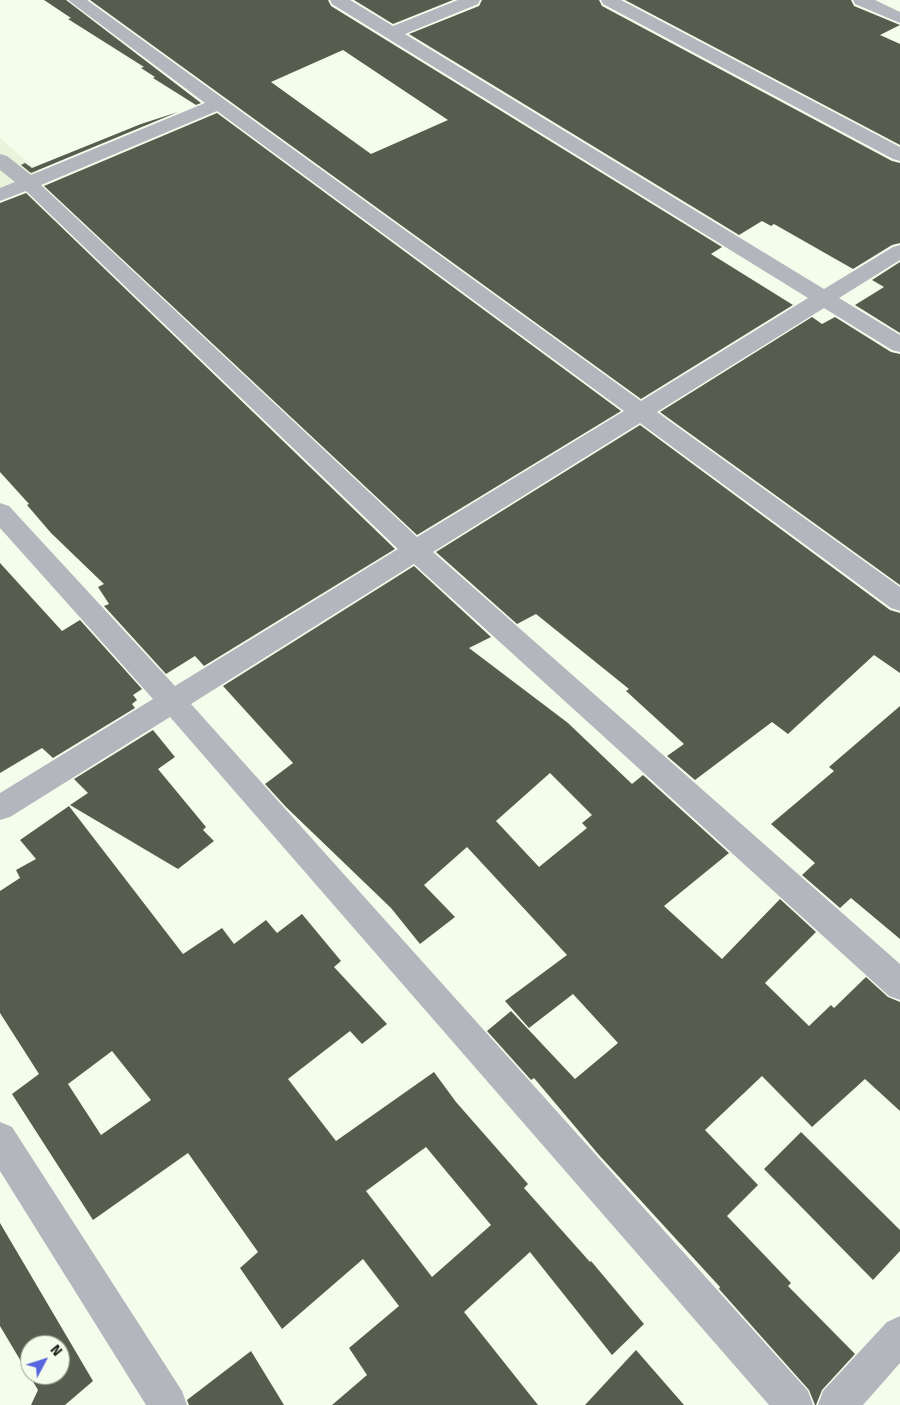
<!DOCTYPE html>
<html>
<head>
<meta charset="utf-8">
<style>
	body { margin:0 }
	#map { position:relative; width:900px; height:1405px; overflow:hidden; background:#f4fdeb; font-family:"Fira Sans",sans-serif }
	canvas { display:block }
	.north { position:absolute; left:20px; top:1335px; width:50px; height:50px; box-sizing:border-box; background:#f4fdeb; border:1px solid #9ea597; border-radius:50%; rotate:50deg; font-size:14px; font-weight:700; line-height:20px; text-align:center; color:#1e211a }
	.north::after { content:''; display:block; margin:auto; width:18px; height:22px; background:#5766dd; clip-path:polygon(50% 0,100% 100%,50% 72%,0 100%) }
</style>
</head>
<body>
<div id="map">
<canvas width="900" height="1405"></canvas>
<div class="north">N</div>
</div>
<script>
const c = document.querySelector('canvas').getContext('2d');
c.lineJoin = 'round';
function paint(path, color) { c.fillStyle = color; c.fill(path, 'evenodd'); }
paint(new Path2D(`
	M 0,138 L 41,174 L 0,191 Z`), '#e7f3da');
paint(new Path2D(`
	M 44,0 L 66,0 L 201,103 L 196,105 L 153,78 L 155,77 L 141,68 L 144,67 L 68,19 L 71,18 Z
	M 90,0 L 328,0 L 331,6 L 722,247 L 711,254 L 793,305 L 641,399 ZM 343,50 L 448,120 L 371,154 L 271,82 Z
	M 354,0 L 453,0 L 393,24 Z
	M 482,0 L 599,0 L 602,6 L 892,161 L 900,163 L 900,243 L 892,245 L 853,269 L 774,224 L 771,226 L 762,221 L 739,235 L 409,34 L 479,6 Z
	M 625,0 L 851,0 L 854,6 L 900,25 L 880,35 L 900,44 L 900,145 Z
	M 178,112 L 31,173 L 21,165 L 25,163 L 32,168 L 141,124 Z
	M 217,113 L 621,411 L 417,535 L 44,186 Z
	M 26,193 L 395,549 L 204,666 L 195,656 L 166,674 L 104,606 L 109,604 L 98,587 L 104,584 L 51,533 L 27,505 L 29,504 L 0,472 L 0,203 Z
	M 900,262 L 900,333 L 855,305 L 884,287 L 872,280 Z
	M 812,317 L 822,324 L 835,317 L 891,352 L 900,354 L 900,585 L 660,412 Z
	M 640,425 L 890,610 L 900,613 L 900,673 L 874,655 L 788,734 L 772,722 L 695,780 L 667,756 L 684,744 L 626,691 L 629,689 L 536,614 L 517,624 L 436,552 Z
	M 0,563 L 62,631 L 80,620 L 142,689 L 133,695 L 137,700 L 132,704 L 135,708 L 53,758 L 42,748 L 0,773 Z
	M 414,566 L 491,637 L 469,648 L 568,723 L 632,784 L 643,775 L 729,853 L 664,906 L 722,959 L 780,899 L 816,932 L 765,983 L 809,1026 L 831,1005 L 834,1008 L 866,977 L 888,997 L 900,1002 L 900,1111 L 865,1079 L 812,1127 L 762,1076 L 705,1130 L 758,1185 L 727,1216 L 791,1283 L 788,1286 L 855,1354 L 822,1390 L 816,1405 L 815,1405 L 809,1390 L 719,1289 L 720,1287 L 599,1155 L 534,1078 L 531,1080 L 487,1031 L 511,1011 L 575,1079 L 618,1043 L 573,994 L 529,1028 L 505,1001 L 567,955 L 467,847 L 424,885 L 455,917 L 420,944 L 391,908 L 286,807 L 265,784 L 293,763 L 223,686 ZM 550,773 L 592,815 L 582,823 L 587,828 L 539,867 L 496,821 Z
	M 900,706 L 900,939 L 851,898 L 840,908 L 802,875 L 815,863 L 771,824 L 834,771 L 829,767 Z
	M 153,730 L 175,757 L 158,769 L 206,827 L 203,830 L 214,841 L 178,869 L 70,805 L 88,793 L 74,779 Z
	M 69,806 L 183,954 L 222,928 L 234,944 L 266,920 L 277,933 L 302,914 L 341,961 L 334,967 L 387,1024 L 362,1044 L 350,1031 L 288,1079 L 336,1141 L 434,1072 L 456,1102 L 528,1184 L 524,1188 L 590,1262 L 591,1261 L 644,1324 L 612,1355 L 530,1252 L 464,1312 L 538,1405 L 332,1405 L 367,1375 L 349,1348 L 399,1306 L 363,1259 L 282,1329 L 240,1268 L 258,1252 L 188,1153 L 93,1220 L 12,1094 L 39,1074 L 0,1013 L 0,891 L 20,878 L 16,870 L 36,859 L 20,840 ZM 112,1051 L 151,1100 L 101,1135 L 68,1084 ZM 426,1147 L 491,1225 L 432,1277 L 366,1191 Z
	M 801,1132 L 900,1230 L 900,1251 L 873,1280 L 764,1169 Z
	M 0,1223 L 93,1381 L 65,1405 L 31,1405 L 38,1390 L 0,1326 ZM 30,1345 L 60,1345 L 60,1375 L 30,1375 Z
	M 636,1350 L 684,1405 L 585,1405 Z
	M 251,1351 L 284,1405 L 189,1405 L 187,1400 Z`), '#565d4e');
paint(new Path2D(`
	M 68,0 L 87,0 L 641,401 L 808,298 L 332,4 L 330,0 L 350,0 L 393,26 L 458,0 L 480,0 L 478,4 L 405,34 L 824,289 L 893,247 L 900,245 L 900,260 L 839,298 L 900,335 L 900,352 L 892,350 L 824,308 L 657,412 L 900,587 L 900,611 L 891,608 L 640,423 L 433,552 L 900,964 L 900,1000 L 889,996 L 414,564 L 191,704 L 808,1391 L 813,1405 L 769,1405 L 170,717 L 10,817 L 0,820 L 0,793 L 153,699 L 0,528 L 0,503 L 9,506 L 175,686 L 398,549 L 26,191 L 0,201 L 0,188 L 15,182 L 0,170 L 0,154 L 7,156 L 31,175 L 205,103 ZM 217,111 L 624,411 L 417,537 L 41,185 Z
	M 601,0 L 621,0 L 900,147 L 900,161 L 893,159 L 603,4 Z
	M 853,0 L 875,0 L 900,12 L 900,23 L 855,4 Z
	M 0,1122 L 12,1127 L 182,1391 L 187,1405 L 146,1405 L 0,1171 Z
	M 900,1316 L 900,1363 L 863,1405 L 818,1405 L 823,1391 L 887,1322 Z`), '#b3b6bd');
</script>
</body>
</html>
